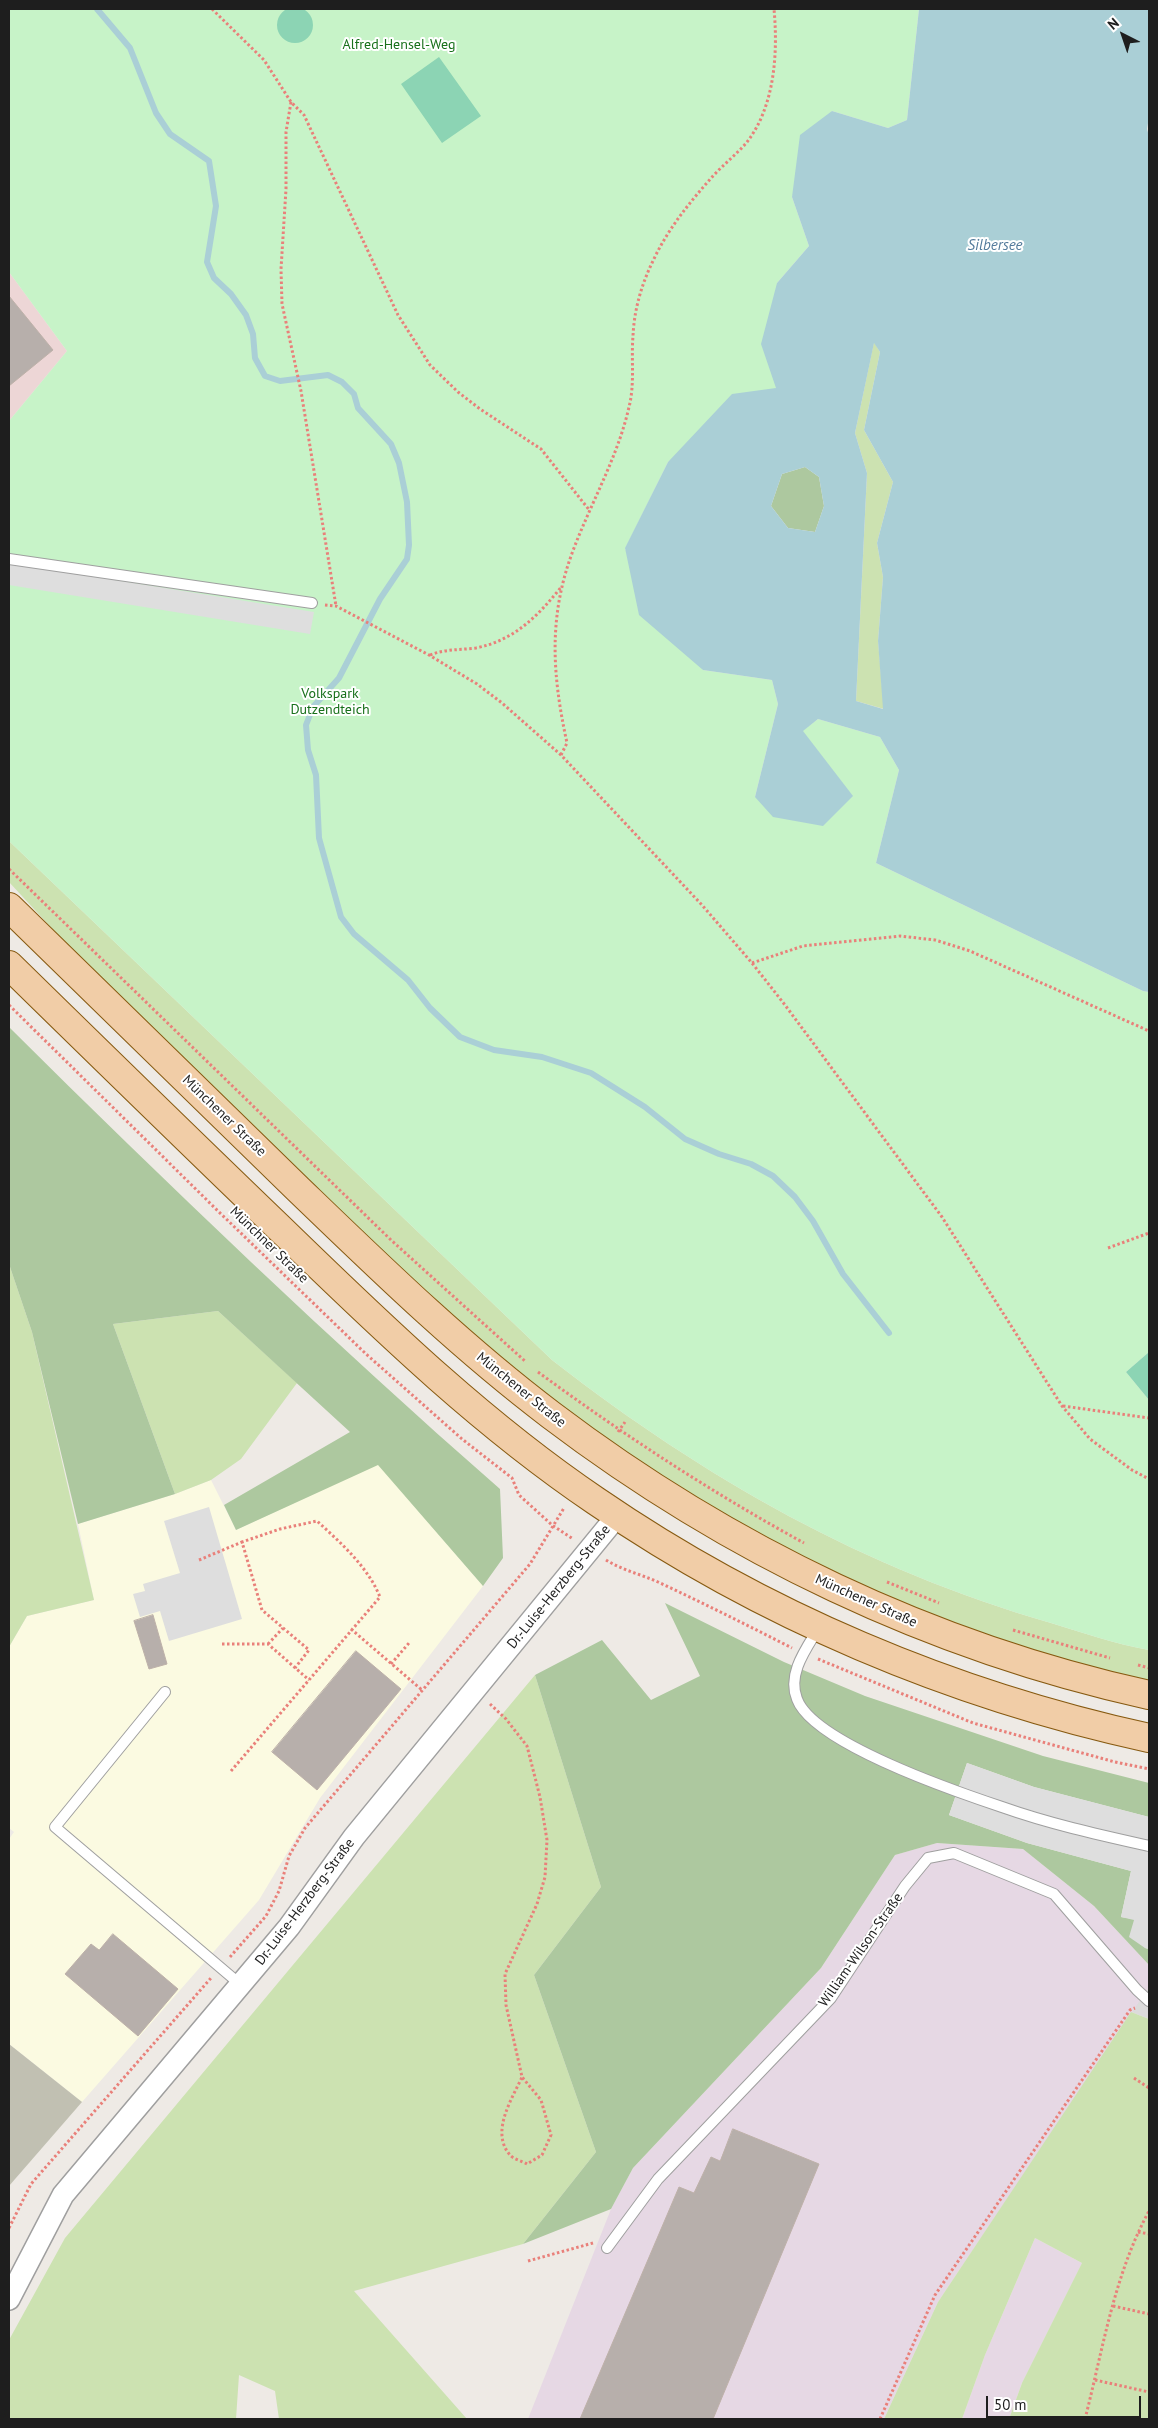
<!DOCTYPE html>
<html>
<head>
<meta charset="utf-8">
<style>
	body { margin:0 }
	#map { position:relative; width:1158px; height:2428px; overflow:hidden; background:#eeeae5; font-family:"PT Sans",sans-serif }
	canvas { display:block }
	.frame { position:absolute; inset:0; border:10px solid #1e1e1e; pointer-events:none }
	.north { position:absolute; left:1098px; top:10px; width:50px; height:50px; -webkit-text-stroke:4px #fff; paint-order:stroke; rotate:319deg; font-size:14px; font-weight:700; line-height:20px; text-align:center; color:#1e1e1e }
	.north::after { content:''; display:block; margin:auto; width:18px; height:22px; background:#1e1e1e; clip-path:polygon(50% 0,100% 100%,50% 72%,0 100%) }
	.scale { position:absolute; left:986px; top:2396px; width:155px; height:22px; box-sizing:border-box; border:2px solid #1e1e1e; border-top:0; padding-left:6px; font-size:15px; line-height:18px; white-space:nowrap; color:#1e1e1e; -webkit-text-stroke:4px #fff; paint-order:stroke }
</style>
</head>
<body>
<div id="map">
<canvas width="1158" height="2428"></canvas>
<div class="frame"></div>
<div class="north">N</div>
<div class="scale">50 m</div>
</div>
<script>
const c = document.querySelector('canvas').getContext('2d');
c.lineJoin = 'round';
function paint(path, color) { c.fillStyle = color; c.fill(path, 'evenodd'); }
function strokePath(path, color, width, dash) { c.strokeStyle = color; c.lineWidth = width; c.lineCap = dash ? 'butt' : 'round'; c.setLineDash(dash || []); c.stroke(path); }
function write(font, color, halo, rows, align = 'center') {
  c.font = font + ' "PT Sans",sans-serif'; c.lineWidth = 4; c.setLineDash([]); c.textBaseline = 'middle'; c.strokeStyle = halo; c.fillStyle = color; for (const [text, x, y, turn = 0] of rows) {
    c.save(); c.translate(x, y); c.rotate((+turn || 0) * Math.PI / 180); c.textAlign = isNaN(turn) ? turn : align; if (halo) c.strokeText(text, 0, 0); c.fillText(text, 0, 0); c.restore();
  }
}
paint(new Path2D(`
	M 1149,1987 L 1149,2019 L 1131,2012 Z`), '#dcdbdb');
paint(new Path2D(`
	M 9,272 L 67,351 L 9,421 Z`), '#edd6d6');
paint(new Path2D(`
	M 937,1843 L 1023,1849 L 1094,1906 L 1149,1965 L 1149,1987 L 938,2302 L 884,2419 L 528,2419 L 611,2209 L 633,2168 L 821,1968 L 895,1855 Z
	M 1035,2238 L 1082,2263 L 1022,2383 L 1009,2419 L 962,2419 L 985,2355 Z`), '#e6d8e4');
paint(new Path2D(`
	M 378,1464 L 483,1586 L 320,1798 L 259,1900 L 82,2102 L 9,2044 L 9,1839 L 14,1832 L 9,1828 L 9,1647 L 27,1616 L 94,1600 L 78,1524 L 175,1494 L 211,1480 L 236,1530 Z`), '#fbfae1');
paint(new Path2D(`
	M 9,2044 L 82,2102 L 9,2186 Z`), '#c1c0b2');
paint(new Path2D(`
	M 874,342 L 880,352 L 864,430 L 893,482 L 877,543 L 883,577 L 878,641 L 884,709 L 856,701 L 867,473 L 855,433 Z
	M 9,841 L 552,1360 C 705,1479 864,1569 1051,1623 C 1083,1633 1116,1644 1149,1650 L 1149,1685 L 1069,1665 L 852,1586 L 675,1491 L 485,1349 L 110,991 L 9,882 Z
	M 9,1264 L 32,1332 L 94,1600 L 27,1616 L 9,1647 Z
	M 218,1311 L 297,1383 L 241,1459 L 211,1480 L 175,1494 L 113,1324 Z
	M 535,1675 L 601,1887 L 534,1975 L 596,2152 L 523,2244 L 354,2291 L 467,2419 L 279,2419 L 275,2391 L 239,2375 L 236,2419 L 9,2419 L 9,2340 L 65,2238 Z
	M 1131,2012 L 1149,2019 L 1149,2419 L 1009,2419 L 1022,2383 L 1082,2263 L 1035,2238 L 985,2355 L 962,2419 L 884,2419 L 938,2302 Z`), '#cce2b1');
paint(new Path2D(`
	M 805,467 L 819,477 L 824,506 L 815,532 L 788,528 L 771,506 L 782,474 Z
	M 9,1027 C 168,1185 331,1341 500,1489 L 503,1558 L 483,1586 L 378,1465 L 236,1530 L 224,1505 L 350,1432 L 218,1311 L 113,1324 L 175,1494 L 78,1524 L 32,1332 L 9,1264 Z
	M 665,1603 L 784,1662 L 865,1696 L 1043,1756 L 1149,1783 L 1149,1817 L 1034,1787 L 967,1763 L 949,1815 L 1027,1843 L 1131,1871 L 1121,1917 L 1134,1919 L 1145,1948 L 1149,1949 L 1149,1965 L 1094,1906 L 1023,1849 L 937,1843 L 895,1855 L 821,1968 L 633,2168 L 611,2209 L 523,2244 L 596,2152 L 534,1975 L 601,1887 L 535,1675 L 602,1640 L 651,1700 L 700,1676 Z`), '#adc89f');
paint(new Path2D(`
	M 9,9 L 919,9 L 907,120 L 888,128 L 832,111 L 792,197 L 809,246 L 777,283 L 776,388 L 668,462 L 625,549 L 703,670 L 772,680 L 778,704 L 755,797 L 852,796 L 802,731 L 818,719 L 880,737 L 899,770 L 876,863 L 1143,991 L 1149,992 L 1149,1352 L 1126,1372 L 1149,1400 L 1149,1650 C 1116,1644 1083,1633 1051,1623 C 864,1569 705,1479 552,1360 L 9,841 L 9,421 L 67,351 L 9,272 Z`), '#c7f3c8');
paint(new Path2D(`
	M277 25a18 18 0 1 1 36 0a18 18 0 1 1-36 0Z
	M 439,57 L 481,116 L 442,143 L 401,84 Z
	M 1149,1352 L 1149,1400 L 1126,1372 Z`), '#8cd4b4');
paint(new Path2D(`
	M 9,563 L 314,612 L 310,634 L 9,585 Z
	M 209,1507 L 242,1619 L 169,1641 L 160,1611 L 140,1617 L 133,1594 L 145,1591 L 143,1584 L 180,1573 L 164,1521 Z
	M 967,1763 L 1034,1787 L 1149,1817 L 1149,1949 L 1145,1948 L 1129,1937 L 1134,1920 L 1121,1917 L 1131,1871 L 1027,1843 L 949,1815 Z`), '#dedede');
paint(new Path2D(`
	M 919,9 L 1149,9 L 1149,117 L 1147,129 L 1149,136 L 1149,992 L 1143,991 L 876,863 L 899,770 L 880,737 L 818,719 L 803,731 L 853,796 L 823,826 L 773,817 L 755,797 L 778,704 L 772,680 L 703,670 L 639,615 L 625,548 L 668,462 L 732,394 L 776,388 L 761,344 L 777,283 L 809,246 L 792,197 L 800,135 L 832,111 L 888,128 L 907,120 ZM 874,343 L 880,352 L 864,430 L 893,482 L 877,543 L 883,577 L 878,641 L 883,709 L 856,701 L 867,473 L 855,433 ZM 805,467 L 819,477 L 824,506 L 815,532 L 788,528 L 771,506 L 782,474 Z`), '#aacfd6');
strokePath(new Path2D(`
	M 97,9 L 130,48 L 156,113 L 170,134 L 209,161 L 216,206 L 207,262 L 214,278 L 231,294 L 246,315 L 253,334 L 255,358 L 265,376 L 280,381 L 328,375 L 342,382 L 354,394 L 358,408 L 391,444 L 399,463 L 407,502 L 409,545 L 407,559 L 380,599 L 339,678 L 313,707 L 306,725 L 308,750 L 316,775 L 319,838 L 341,917 L 354,934 L 408,980 L 430,1008 L 460,1037 L 494,1050 L 542,1057 L 591,1073 L 645,1107 L 685,1139 L 719,1154 L 751,1164 L 773,1176 L 795,1197 L 813,1221 L 843,1274 L 889,1333`), '#aacfd6', 6);
const building = new Path2D(`
	M 9,296 L 53,350 L 9,386 Z
	M 153,1615 L 167,1664 L 149,1669 L 134,1621 Z
	M 356,1651 L 401,1689 L 317,1790 L 272,1752 Z
	M 113,1934 L 178,1989 L 138,2036 L 65,1974 L 91,1944 L 99,1950 Z
	M 733,2129 L 819,2164 L 713,2419 L 580,2419 L 679,2187 L 694,2193 L 711,2157 L 720,2161 Z`);
paint(building, '#b7afab');
strokePath(building, '#beb1a9', 1);
const service = new Path2D(`
	M 9,559 L 312,603
	M 818,1629 C 806,1649 787,1674 797,1699 C 813,1743 957,1792 1002,1807 C 1050,1824 1100,1835 1149,1846
	M 165,1692 L 55,1827 L 241,1985
	M 607,2248 L 658,2179 L 831,1998 L 905,1886 L 928,1858 L 954,1853 L 1054,1894 L 1137,1990 L 1149,2001`);
const minor = new Path2D(`
	M 9,2299 L 63,2195 L 289,1927 L 354,1837 L 617,1516`);
const primary = new Path2D(`
	M 9,907 C 105,1001 202,1095 298,1189 C 379,1267 461,1347 551,1415 C 729,1550 931,1647 1149,1695
	M 9,965 C 103,1057 197,1149 292,1240 C 388,1333 485,1426 596,1501 C 762,1615 952,1695 1149,1738`);
strokePath(service, '#9f9f9f', 12);
strokePath(minor, '#9f9f9f', 24);
strokePath(primary, '#875a11', 30);
strokePath(new Path2D(`
	M 212,9 L 264,60 L 291,102 L 304,115 L 398,315 L 430,365 L 458,392 L 480,409 L 541,449 L 590,511
	M 291,102 L 286,132 L 286,189 L 281,269 L 282,304 L 301,391 L 336,606
	M 325,605 L 336,606 L 429,655 L 477,684 L 502,703 L 561,755 L 702,905 L 752,963 L 785,1005 L 942,1217 L 1062,1406 L 1090,1439 L 1132,1470 L 1149,1479
	M 430,655 C 445,649 460,650 476,648 C 515,640 538,616 562,586
	M 561,755 L 567,743 C 552,674 548,615 574,548 C 592,501 618,456 629,407 C 635,384 631,359 633,336 C 634,311 641,286 652,263 C 667,230 689,203 713,176 C 724,164 737,154 747,142 C 775,106 778,52 774,9
	M 9,869 L 391,1240 L 526,1362
	M 752,963 L 803,946 L 900,936 L 935,940 L 970,951 L 1149,1031
	M 9,1005 L 219,1212 L 366,1354 L 462,1439 L 512,1478 L 519,1495 L 552,1525 L 573,1539
	M 1108,1248 L 1149,1233
	M 538,1372 C 624,1435 711,1492 804,1543
	M 1063,1406 L 1149,1418
	M 618,1432 L 625,1422
	M 199,1560 L 242,1542
	M 606,1560 C 622,1570 640,1574 658,1582 C 703,1603 747,1625 792,1648
	M 887,1582 L 939,1603
	M 351,1629 L 422,1690
	M 1013,1630 L 1110,1658
	M 222,1644 L 268,1644 L 309,1680
	M 268,1644 L 283,1628
	M 818,1659 L 973,1723 L 1115,1762 L 1149,1769
	M 391,1664 L 409,1643
	M 1138,1665 L 1149,1668
	M 490,1704 L 506,1719 L 527,1746 L 540,1797 L 547,1840 L 545,1877 L 537,1904 L 505,1974 L 506,2005 L 522,2077 L 541,2100 L 551,2135 L 542,2155 L 527,2164 C 522,2161 513,2159 510,2155 C 490,2132 512,2099 522,2077
	M 231,1771 L 380,1597 C 368,1567 341,1543 317,1521 L 280,1529 L 242,1542 L 262,1610 L 309,1650 L 295,1668
	M 230,1957 L 266,1916 L 279,1891 L 289,1856 L 305,1828 L 530,1564 L 564,1508
	M 1134,2078 L 1149,2088
	M 9,2228 L 31,2184 L 211,1978
	M 1138,2232 L 1149,2234
	M 528,2261 L 593,2243
	M 1113,2306 L 1149,2314
	M 1095,2380 L 1149,2392
	M 880,2419 L 935,2295 L 1130,2010 L 1135,2008
	M 1085,2419 C 1103,2349 1114,2275 1149,2211`), '#e9807a', 3, [2.5, 2.5]);
strokePath(service, '#fff', 10);
strokePath(minor, '#fff', 21);
strokePath(primary, '#f1cda7', 28);
write('14px', '#18701b', '#fff', [
	["Alfred-Hensel-Weg",399,45],
	["Volkspark",330,694],
	["Dutzendteich",330,710]
]);
write('14px', '#1e1e1e', '#fff', [
	["Münchener Straße",224,1116,44],
	["Münchner Straße",269,1245,44],
	["Münchener Straße",521,1390,39],
	["Dr.-Luise-Herzberg-Straße",559,1587,-51],
	["Münchener Straße",866,1601,24],
	["Dr.-Luise-Herzberg-Straße",305,1902,-53],
	["William-Wilson-Straße",861,1950,-55]
]);
write('italic 15px', '#527a9b', '#fff', [
	["Silbersee",995,246]
]);
</script>
</body>
</html>
